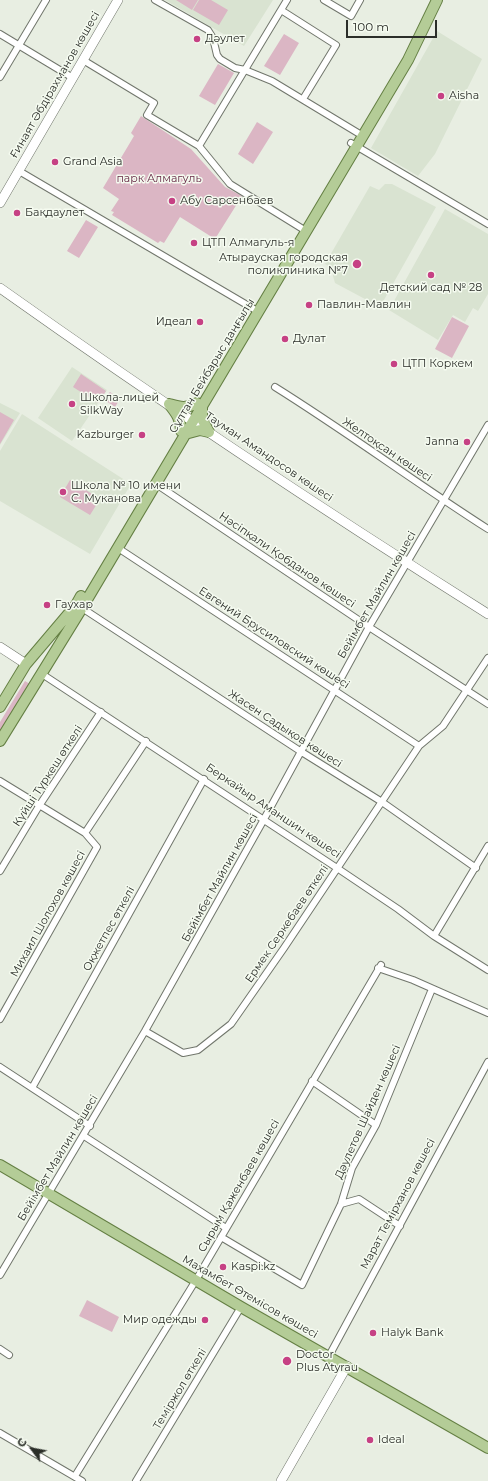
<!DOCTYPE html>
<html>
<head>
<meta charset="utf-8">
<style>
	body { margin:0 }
	#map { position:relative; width:488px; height:1481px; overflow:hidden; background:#e8eee2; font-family:Montserrat,sans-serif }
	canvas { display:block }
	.north { position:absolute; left:12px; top:1429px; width:40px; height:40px; -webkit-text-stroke:3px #f5fbf0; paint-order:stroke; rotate:302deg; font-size:11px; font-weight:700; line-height:16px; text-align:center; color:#2b2e29 }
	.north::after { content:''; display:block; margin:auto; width:14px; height:18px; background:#2b2e29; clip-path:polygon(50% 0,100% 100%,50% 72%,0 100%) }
	.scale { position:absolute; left:346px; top:20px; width:91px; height:18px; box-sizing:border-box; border:2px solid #2b2e29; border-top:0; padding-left:5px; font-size:12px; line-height:14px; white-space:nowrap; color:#2b2e29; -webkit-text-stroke:3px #f5fbf0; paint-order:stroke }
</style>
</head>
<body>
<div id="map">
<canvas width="488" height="1481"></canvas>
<div class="north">С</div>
<div class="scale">100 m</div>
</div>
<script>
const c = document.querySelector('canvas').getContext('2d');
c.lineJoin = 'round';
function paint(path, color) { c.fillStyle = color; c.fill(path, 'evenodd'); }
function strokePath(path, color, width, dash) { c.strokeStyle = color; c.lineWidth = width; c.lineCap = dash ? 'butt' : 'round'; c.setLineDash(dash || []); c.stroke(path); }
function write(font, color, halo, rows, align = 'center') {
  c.font = font + ' Montserrat,sans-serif'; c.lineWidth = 3; c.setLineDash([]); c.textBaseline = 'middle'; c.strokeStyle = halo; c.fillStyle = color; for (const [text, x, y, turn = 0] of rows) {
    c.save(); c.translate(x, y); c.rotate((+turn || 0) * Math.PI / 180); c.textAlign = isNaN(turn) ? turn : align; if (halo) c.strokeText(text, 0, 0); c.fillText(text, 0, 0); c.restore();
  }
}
paint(new Path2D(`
	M 165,0 L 273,0 L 244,46 Z
	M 437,31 L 482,59 L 435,154 L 418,176 L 371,148 Z
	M 385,184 L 392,184 L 436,207 L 380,307 L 335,283 L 333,276 L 333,269 L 325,264 L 370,186 L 379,190 Z
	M 445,209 L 488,234 L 488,294 L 478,311 L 473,308 L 465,322 L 453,315 L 438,340 L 389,310 Z
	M 72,367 L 107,390 L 72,441 L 38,418 Z
	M 0,403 L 20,413 L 0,445 Z
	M 22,414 L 131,484 L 90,554 L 0,501 L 0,451 Z`), '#d9e3d1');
paint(new Path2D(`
	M 176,0 L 198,0 L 192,10 Z
	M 199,0 L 211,0 L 228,10 L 219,25 L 193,10 Z
	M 284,34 L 299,43 L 280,75 L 264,66 Z
	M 218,64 L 234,73 L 215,105 L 199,96 Z
	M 141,116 L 191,149 L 225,187 L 242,196 L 215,239 L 180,217 L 164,243 L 160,241 L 158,243 L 112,215 L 114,212 L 111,211 L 119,199 L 103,188 L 134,136 L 131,133 Z
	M 257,122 L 273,132 L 253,164 L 238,154 Z
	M 86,220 L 98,227 L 79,258 L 67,251 Z
	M 452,317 L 469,326 L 452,358 L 435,349 Z
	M 81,374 L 106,391 L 98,403 L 73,387 Z
	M 110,392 L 120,399 L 115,407 L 103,399 Z
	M 0,412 L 14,420 L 0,444 Z
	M 70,480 L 100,499 L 90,515 L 60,497 Z
	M 25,681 L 30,684 L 0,734 L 0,722 Z
	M 87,1300 L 119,1317 L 112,1332 L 79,1316 Z`), '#dbb6c4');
const street = new Path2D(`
	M 155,0 L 208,30 L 213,38 L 217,55 L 220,59 L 235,68 L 245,70 L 272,81 L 363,136
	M 324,0 L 351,16 L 360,0
	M 281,10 L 336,45 L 303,99
	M 0,34 L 73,78
	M 83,60 L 154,103 L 147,115 L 199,146 L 230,184 L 306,231
	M 0,77 L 46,0
	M 351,143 L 488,224
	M 199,146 L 287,0
	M 19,171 L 259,312
	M 275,387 C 347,432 416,483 488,529
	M 156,484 L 369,627 L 488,704
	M 118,548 L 419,746
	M 82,608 L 300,751 L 382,802 L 476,868
	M 42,674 L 337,868 L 398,909 L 434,936 L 488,970
	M 0,781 L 85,833
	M 0,871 L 39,806 L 101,712
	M 434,936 L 488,846
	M 378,968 L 413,980 L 488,1013
	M 0,1019 L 97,847 L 85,833 L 146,741
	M 145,1031 L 183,1053 L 198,1050 L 231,1024 L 284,948 L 419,746 L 443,726 L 488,658
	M 0,1067 L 90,1126
	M 312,1081 L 376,1125
	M 32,1088 L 204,779
	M 84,1136 L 226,1228
	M 341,1204 L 359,1199 L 400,1226
	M 221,1237 L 302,1285 L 341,1204 L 352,1168 L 376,1125 L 432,989
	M 0,1275 L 145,1031 L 263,821 L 369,627 L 488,425
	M 0,1349 L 9,1355
	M 329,1356 L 488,1062
	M 0,1433 L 82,1481
	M 75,1476 L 196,1280 L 381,965
	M 136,1481 L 241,1307`);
const secondary = new Path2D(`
	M 0,203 L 118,0
	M 0,288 C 159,401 323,510 488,614
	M 0,647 L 26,664
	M 281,1481 L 347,1366`);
const primary = new Path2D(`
	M 169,404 C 176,413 181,419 181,431
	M 169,404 C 180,407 186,409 197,403
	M 202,407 L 202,419 L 209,432
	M 185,434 L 200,430 L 209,432
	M 0,707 L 26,664 L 76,605 L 81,596
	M 0,741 L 82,608 L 408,60 L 437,0
	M 0,1165 L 241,1307 L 488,1448`);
strokePath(street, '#71766c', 8);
strokePath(secondary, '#71766c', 10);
strokePath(primary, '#647f43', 12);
strokePath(street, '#fff', 6);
strokePath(secondary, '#fff', 9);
strokePath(primary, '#b4cc97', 10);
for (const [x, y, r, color] of [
	[197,39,4,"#c64184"],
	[441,96,4,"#c64184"],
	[55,162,4,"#c64184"],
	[172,201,4,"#c64184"],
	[17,213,4,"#c64184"],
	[194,243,4,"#c64184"],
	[357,264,5,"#c64184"],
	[431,275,4,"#c64184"],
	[309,305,4,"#c64184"],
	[200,322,4,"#c64184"],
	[285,339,4,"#c64184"],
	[394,364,4,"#c64184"],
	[72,404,4,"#c64184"],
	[142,435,4,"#c64184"],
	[467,442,4,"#c64184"],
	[63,492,4,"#c64184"],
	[47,605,4,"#c64184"],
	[223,1267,4,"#c64184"],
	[205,1320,4,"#c64184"],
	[373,1333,4,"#c64184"],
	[287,1361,5,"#c64184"],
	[370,1440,4,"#c64184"]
]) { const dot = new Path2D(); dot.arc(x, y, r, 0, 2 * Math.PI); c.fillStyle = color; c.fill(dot); strokePath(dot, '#f5fbf0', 1.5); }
write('11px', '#2b2e29', '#f5fbf0', [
	["Дәулет",205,39],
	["Aisha",449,96],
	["Grand Asia",63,162],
	["Абу Сарсенбаев",180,201],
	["Бақдаулет",25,213],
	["ЦТП Алмагуль-я",202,243],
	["Атырауская городская",348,258,"right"],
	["поликлиника №7",348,271,"right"],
	["Детский сад № 28",431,288,"center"],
	["Павлин-Мавлин",317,305],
	["Идеал",192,322,"right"],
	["Дулат",293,339],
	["ЦТП Коркем",402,364],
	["Школа-лицей",80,398],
	["SilkWay",80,411],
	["Kazburger",134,435,"right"],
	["Janna",459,442,"right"],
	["Школа № 10 имени",71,486],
	["С. Муканова",71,499],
	["Гаухар",55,605],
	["Kaspi.kz",231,1267],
	["Мир одежды",197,1320,"right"],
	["Halyk Bank",381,1333],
	["Doctor",296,1355],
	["Plus Atyrau",296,1368],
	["Ideal",378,1440]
], 'left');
write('11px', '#2b2e29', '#f5fbf0', [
	["Ғинаят Әбдірахманов көшесі",55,85,-60],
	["Сұлтан Бейбарыс даңғылы",212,366,-59],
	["Желтоқсан көшесі",387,450,34],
	["Тауман Амандосов көшесі",269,457,34],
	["Нәсіпқали Қобданов көшесі",287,560,34],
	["Бейімбет Майлин көшесі",377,595,-60],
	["Евгений Брусиловский көшесі",274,638,33],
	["Жасен Садықов көшесі",285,729,33],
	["Күйші Түркеш өткелі",48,776,-57],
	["Беркайыр Аманшин көшесі",273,811,34],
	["Бейімбет Майлин көшесі",220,878,-61],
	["Михаил Шолохов көшесі",48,914,-61],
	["Ермек Серкебаев өткелі",287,924,-56],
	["Оқжетпес өткелі",109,929,-61],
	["Дәулетов Шайден көшесі",368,1112,-66],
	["Бейімбет Майлин көшесі",58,1158,-59],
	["Сырым Қаженбаев көшесі",239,1186,-60],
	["Марат Темірханов көшесі",398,1204,-62],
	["Махамбет Өтемісов көшесі",250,1297,30],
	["Теміржол өткелі",180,1389,-59]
]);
write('11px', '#652744', '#f5fbf0', [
	["парк Алмагуль",159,179]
]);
</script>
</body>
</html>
